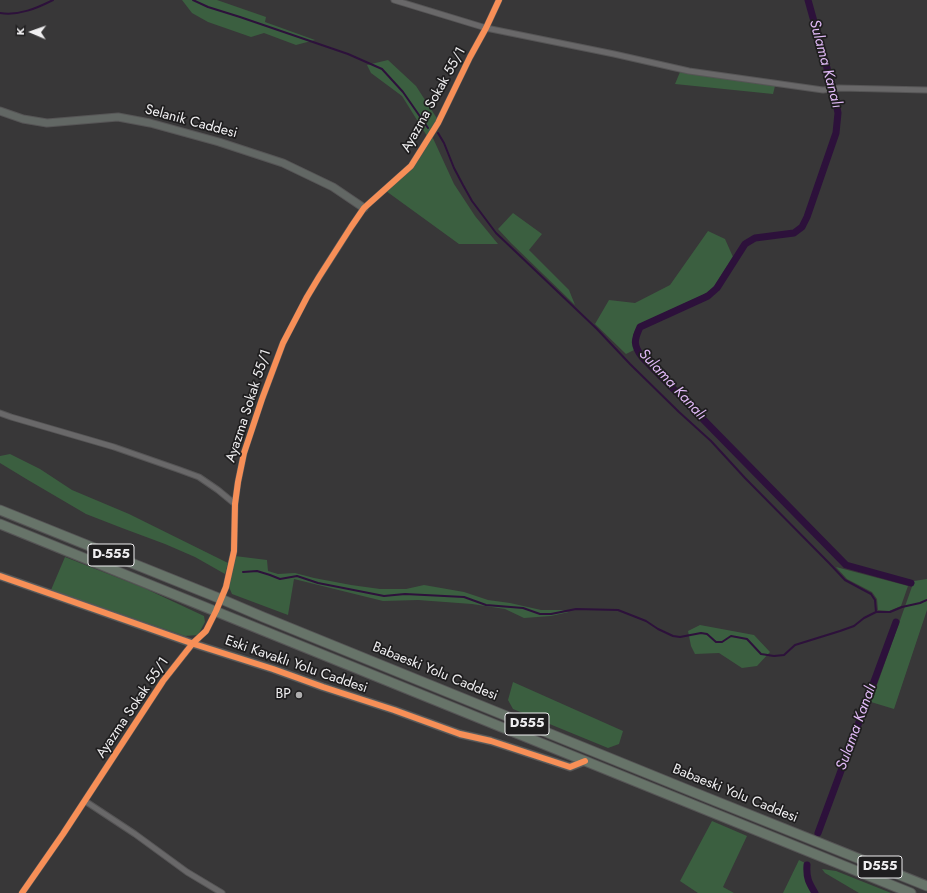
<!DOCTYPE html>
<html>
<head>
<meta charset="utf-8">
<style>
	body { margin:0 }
	#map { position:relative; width:927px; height:893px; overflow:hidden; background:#383738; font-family:Jost,sans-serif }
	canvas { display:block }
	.north { position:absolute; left:12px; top:12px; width:40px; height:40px; -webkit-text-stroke:3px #1f1e1f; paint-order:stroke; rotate:272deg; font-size:11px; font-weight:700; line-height:16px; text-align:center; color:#f0eff1 }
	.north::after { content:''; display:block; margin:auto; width:14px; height:18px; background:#f0eff1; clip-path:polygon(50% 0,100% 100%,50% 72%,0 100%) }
</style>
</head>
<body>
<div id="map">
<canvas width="927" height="893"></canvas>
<div class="north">K</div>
</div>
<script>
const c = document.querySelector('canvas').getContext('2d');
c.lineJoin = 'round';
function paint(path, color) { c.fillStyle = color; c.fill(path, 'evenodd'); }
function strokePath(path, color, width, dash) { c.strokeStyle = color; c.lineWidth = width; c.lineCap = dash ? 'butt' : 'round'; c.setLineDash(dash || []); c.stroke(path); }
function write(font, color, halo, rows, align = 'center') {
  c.font = font + ' Jost,sans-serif'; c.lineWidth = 3.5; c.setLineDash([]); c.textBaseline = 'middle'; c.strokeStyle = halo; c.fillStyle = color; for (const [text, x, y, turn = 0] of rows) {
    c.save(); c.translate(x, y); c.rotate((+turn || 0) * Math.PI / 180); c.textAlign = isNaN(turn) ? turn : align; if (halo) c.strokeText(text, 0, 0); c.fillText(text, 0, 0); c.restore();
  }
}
paint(new Path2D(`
	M 182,0 L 217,0 L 266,17 L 265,22 L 315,40 L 296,45 L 264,33 L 251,37 L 208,22 L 192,13 Z
	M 388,60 L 416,86 L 438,120 L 427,136 L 402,96 L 371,73 L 367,65 Z
	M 680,72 L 775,86 L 773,94 L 675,84 Z
	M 432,136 L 454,184 L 475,216 L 498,244 L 459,244 L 386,191 L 413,168 Z
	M 513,213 L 542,234 L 529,250 L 569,290 L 575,305 L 511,243 L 498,229 Z
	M 708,231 L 725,239 L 733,257 L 713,288 L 703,295 L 638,325 L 633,335 L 634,350 L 626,354 L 595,324 L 609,300 L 635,303 L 670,285 Z
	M 10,454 L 40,469 L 72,490 L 129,514 L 228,563 L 225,574 L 195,557 L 165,544 L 122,528 L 86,514 L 28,480 L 0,463 L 0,456 Z
	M 235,556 L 267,560 L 268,571 L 278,574 L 295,573 L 314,578 L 351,585 L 380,589 L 406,589 L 424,585 L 464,592 L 488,600 L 510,603 L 541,610 L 562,610 L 569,612 L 551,616 L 524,618 L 505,609 L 472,604 L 418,600 L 383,601 L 294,579 L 288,615 L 232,594 L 229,587 Z
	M 65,557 L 144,588 L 204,616 L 205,622 L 198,635 L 185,636 L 51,590 Z
	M 836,567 L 908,586 L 901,606 L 889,611 L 878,610 L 877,599 L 872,592 L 847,579 Z
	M 927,579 L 927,610 L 894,709 L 871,702 L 914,581 Z
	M 700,625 L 754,635 L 770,652 L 757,666 L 742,668 L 719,653 L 695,654 L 691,646 L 688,631 Z
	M 513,682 L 623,731 L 619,744 L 608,748 L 513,709 L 508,700 Z
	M 712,821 L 747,836 L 723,887 L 734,893 L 698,893 L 680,881 Z
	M 799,860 L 807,864 C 805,878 806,881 813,893 L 783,893 Z
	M 822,869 L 836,871 L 891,893 L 859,893 L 825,873 Z`), '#3b5f40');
strokePath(new Path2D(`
	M 193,0 L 208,7 L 240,17 L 348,54 L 382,69 L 403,92 L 428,128
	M 0,13 C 19,16 37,8 53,0
	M 438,133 L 444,143 L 454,168 L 463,185 L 472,201 L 496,233 L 597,329 L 630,364 L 679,412 L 711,441 L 745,478 L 830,564 L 845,580 L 871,594 L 875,600 L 876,612
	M 243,572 L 257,571 L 270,575 L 280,579 L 297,576 L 318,583 L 384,596 L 405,594 L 464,597 L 486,605 L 523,608 L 540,614 L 551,614 L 576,609 L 618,610 L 646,621 L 658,629 L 673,636 L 680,637 L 701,633 L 707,634 L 716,642 L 722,642 L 731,636 L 747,639 L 761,654 L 774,656 L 784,655 L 795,645 L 840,631 L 854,626 L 864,618 L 876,612 L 890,612 L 902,607 L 920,603 L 927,600`), '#2d113b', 2);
strokePath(new Path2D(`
	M 808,0 L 834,93 L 838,113 L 836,133 L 807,217 L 802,227 L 794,233 L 755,238 L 745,244 L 717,288 L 708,296 L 640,327 C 634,340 633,345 642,357 L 846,565 L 911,583
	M 818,833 L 896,622
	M 807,865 C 806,878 809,883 815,893`), '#2d113b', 7);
const street = new Path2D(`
	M 394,0 L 486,28 L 614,54 L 689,71 L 823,90 L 839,88 L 927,90
	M 0,413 L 11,417 L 114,447 L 180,470 L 199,477 L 218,490 L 235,504
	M 85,801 L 135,834 L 187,872 L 222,893
	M 22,893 L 63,834 L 163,681 L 193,643 L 206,631 L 216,611 L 226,587 L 234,551 L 235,504 L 238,482 L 244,453 L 262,399 L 283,343 L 307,297 L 319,277 L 351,227 L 364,208 L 411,166 L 438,123 L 470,57 L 486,28 L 499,0`);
const secondary = new Path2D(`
	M 0,111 L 23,119 L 47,123 L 118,117 L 150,123 L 219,142 L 283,163 L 333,187 L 364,208
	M 0,576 L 194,644 L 273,669 L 323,687 L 394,710 L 460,734 L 491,741 L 570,767 L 585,761`);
const highway = new Path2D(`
	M 0,510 L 221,599 L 263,617 L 703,796 L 927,886
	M 0,524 L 911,893`);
strokePath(street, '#565556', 7);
strokePath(secondary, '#565556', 9);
strokePath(highway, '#565556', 11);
strokePath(street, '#696869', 5);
strokePath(secondary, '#626764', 7);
strokePath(highway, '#677469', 9);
strokePath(new Path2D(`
	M 0,576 L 194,644 L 273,669 L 323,687 L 394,710 L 460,734 L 491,741 L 570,767 L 585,761
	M 22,893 L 63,834 L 163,681 L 193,643 L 206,631 L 216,611 L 226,587 L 234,551 L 235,504 L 238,482 L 244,453 L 262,399 L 283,343 L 307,297 L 319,277 L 351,227 L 364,208 L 411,166 L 438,123 L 470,57 L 486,28 L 499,0`), '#f78f57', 6);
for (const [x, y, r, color] of [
	[299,695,4,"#b0afb0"]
]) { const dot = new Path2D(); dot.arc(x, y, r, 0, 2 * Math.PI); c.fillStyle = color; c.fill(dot); strokePath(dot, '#1f1e1f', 1.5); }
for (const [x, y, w] of [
	[111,555,46],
	[527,724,44],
	[880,867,44]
]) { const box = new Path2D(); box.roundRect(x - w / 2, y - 11, w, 22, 3); c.fillStyle = '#1f1e1f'; c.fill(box); strokePath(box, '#f0eff1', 1); }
write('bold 13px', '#f0eff1', null, [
	["D-555",111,555],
	["D555",527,724],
	["D555",880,867]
]);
write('14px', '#f0eff1', '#1f1e1f', [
	["Ayazma Sokak 55/1",434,100,-61],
	["Selanik Caddesi",191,122,15],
	["Ayazma Sokak 55/1",249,406,-72],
	["Eski Kavaklı Yolu Caddesi",296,665,19],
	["Babaeski Yolu Caddesi",435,672,22],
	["Ayazma Sokak 55/1",133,708,-56],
	["Babaeski Yolu Caddesi",735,794,22]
]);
write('14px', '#f0eff1', '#1f1e1f', [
	["BP",291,695]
], 'right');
write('italic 15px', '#e2baf8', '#1f1e1f', [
	["Sulama Kanalı",825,64,75],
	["Sulama Kanalı",672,385,47],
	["Sulama Kanalı",857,727,-70]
]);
</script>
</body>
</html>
